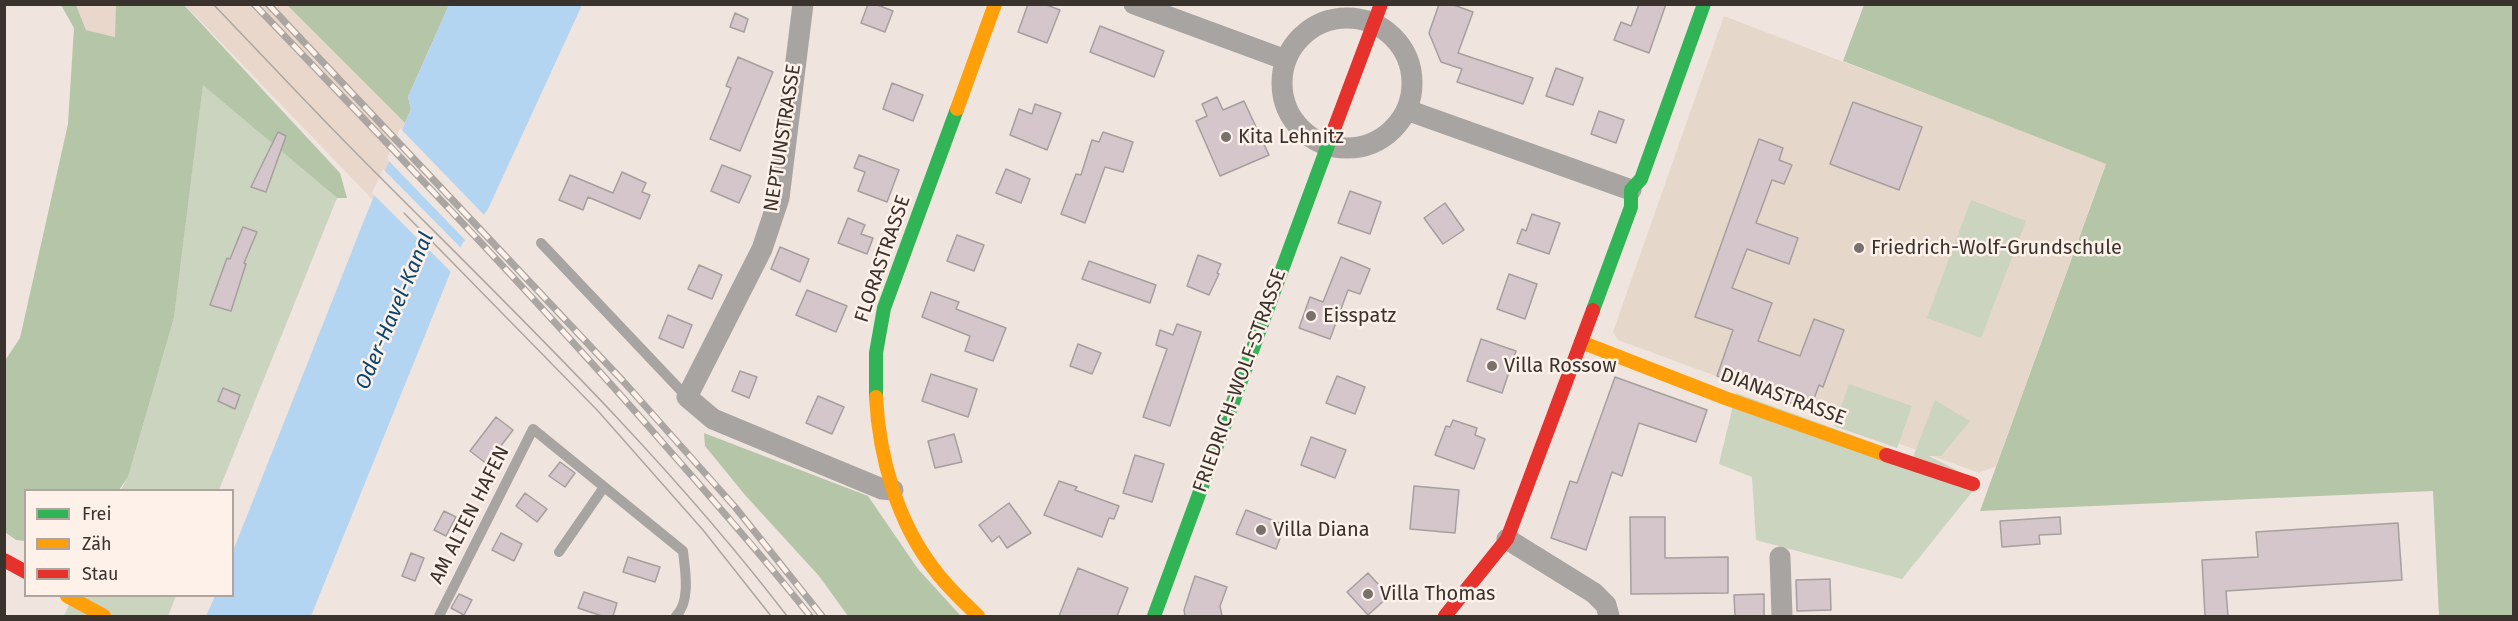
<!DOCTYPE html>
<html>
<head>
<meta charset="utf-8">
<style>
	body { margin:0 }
	#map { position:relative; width:2518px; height:621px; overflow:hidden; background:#efe4de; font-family:"Fira Sans",sans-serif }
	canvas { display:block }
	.frame { position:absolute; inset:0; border:6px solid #39322d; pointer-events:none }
	.legend { position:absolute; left:24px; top:489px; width:210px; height:108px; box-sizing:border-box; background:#fdf1ea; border:2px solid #afa59e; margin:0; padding:8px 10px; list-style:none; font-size:18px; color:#39322d }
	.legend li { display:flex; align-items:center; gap:12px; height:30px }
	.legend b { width:30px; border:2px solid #afa59e }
</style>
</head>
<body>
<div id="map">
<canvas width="2518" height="621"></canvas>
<div class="frame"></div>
<ul class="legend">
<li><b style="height:8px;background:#30b455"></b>Frei</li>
<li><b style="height:8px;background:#ff9f0a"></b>Zäh</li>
<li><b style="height:8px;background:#e5322d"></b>Stau</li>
</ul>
</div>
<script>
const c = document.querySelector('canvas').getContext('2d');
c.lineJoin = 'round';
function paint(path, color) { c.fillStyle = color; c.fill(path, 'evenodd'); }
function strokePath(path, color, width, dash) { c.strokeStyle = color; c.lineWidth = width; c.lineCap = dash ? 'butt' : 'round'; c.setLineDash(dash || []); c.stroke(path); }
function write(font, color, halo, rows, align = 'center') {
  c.font = font + ' "Fira Sans",sans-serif'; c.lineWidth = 5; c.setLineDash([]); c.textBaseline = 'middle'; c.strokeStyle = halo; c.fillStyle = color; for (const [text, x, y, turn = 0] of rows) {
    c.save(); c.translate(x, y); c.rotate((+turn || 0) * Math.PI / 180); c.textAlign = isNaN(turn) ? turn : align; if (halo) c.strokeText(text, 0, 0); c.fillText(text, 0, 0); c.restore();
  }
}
paint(new Path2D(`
	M 76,5 L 116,5 L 116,37 L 86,30 Z
	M 185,5 L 287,5 L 405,123 L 373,200 Z`), '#ead7cb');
paint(new Path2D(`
	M 1724,16 L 2106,163 L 1996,466 L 1979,473 L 1618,340 L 1613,332 Z`), '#e6d7cb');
paint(new Path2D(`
	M 203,84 L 337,198 L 219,490 L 121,490 L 128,477 L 174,318 Z
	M 1971,200 L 2026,221 L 1981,338 L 1927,318 Z
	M 1849,384 L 1912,406 L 1897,448 L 1834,426 Z
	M 1736,393 L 1913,457 L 1935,400 L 1970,421 L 1941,456 L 1929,456 L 1980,482 L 1902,579 L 1756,540 L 1752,477 L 1719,464 Z
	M 73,596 L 176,596 L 168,616 L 64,616 Z`), '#cbd4bf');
paint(new Path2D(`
	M 61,5 L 76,5 L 86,30 L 115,37 L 116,5 L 184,5 L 340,173 L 347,198 L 337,198 L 203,85 L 174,318 L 128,477 L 119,490 L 26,490 L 25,541 L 16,540 L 5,532 L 4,362 L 20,338 L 68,124 L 74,28 Z
	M 287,5 L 449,5 L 408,97 L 411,109 L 405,123 Z
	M 1864,5 L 2513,5 L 2513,616 L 2439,616 L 2433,491 L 1980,511 L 2106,164 L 1843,61 Z
	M 704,433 L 868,496 L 918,569 L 961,616 L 848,616 L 819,576 L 745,495 L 705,446 Z`), '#b5c6a8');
paint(new Path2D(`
	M 449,5 L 582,5 L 488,209 L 462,244 L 311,616 L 206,616 L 215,596 L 232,596 L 233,551 L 367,213 L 411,109 L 408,97 Z`), '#b4d5f2');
paint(new Path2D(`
	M 400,128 L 486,217 L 467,242 L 387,159 Z
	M 383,169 L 463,250 L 454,275 L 372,193 Z`), '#efe4de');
const building = new Path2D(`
	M 868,4 L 875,4 L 893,11 L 885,32 L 861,23 Z
	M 1028,4 L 1044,4 L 1060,10 L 1047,43 L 1018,32 Z
	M 1439,4 L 1451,4 L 1473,12 L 1458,53 L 1533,78 L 1523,104 L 1457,82 L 1462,69 L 1441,62 L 1429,33 Z
	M 1639,4 L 1666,4 L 1649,53 L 1614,40 L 1621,22 L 1631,26 Z
	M 735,13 L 748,19 L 744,32 L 730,27 Z
	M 1100,26 L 1164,51 L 1154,77 L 1090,52 Z
	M 738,57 L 773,72 L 740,151 L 710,139 L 731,88 L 726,86 Z
	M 1556,68 L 1583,78 L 1573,105 L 1546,96 Z
	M 892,83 L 923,95 L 913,121 L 883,109 Z
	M 1217,97 L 1223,110 L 1244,101 L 1269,155 L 1220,176 L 1196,121 L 1207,116 L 1202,104 Z
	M 1853,102 L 1922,127 L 1899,190 L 1830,164 Z
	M 1035,104 L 1061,113 L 1047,150 L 1010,135 L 1019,109 L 1032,114 Z
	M 1599,111 L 1624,120 L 1616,143 L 1591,134 Z
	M 278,132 L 286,136 L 266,192 L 251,187 Z
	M 1103,132 L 1133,142 L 1123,172 L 1105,167 L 1085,223 L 1061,214 L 1076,174 L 1081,175 L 1092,140 L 1099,142 Z
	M 1759,139 L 1783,148 L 1779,160 L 1792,165 L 1784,184 L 1772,180 L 1756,223 L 1798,238 L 1789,264 L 1747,249 L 1732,288 L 1772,303 L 1758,341 L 1800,356 L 1814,319 L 1844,330 L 1823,387 L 1819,385 L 1810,410 L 1717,376 L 1733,330 L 1695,317 Z
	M 859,155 L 899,170 L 887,202 L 858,191 L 865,172 L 854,168 Z
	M 722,165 L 751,176 L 739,203 L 711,191 Z
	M 1006,169 L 1030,179 L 1021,203 L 996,193 Z
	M 622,172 L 646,183 L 642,192 L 650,195 L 640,219 L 588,197 L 583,210 L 559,200 L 570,175 L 613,193 Z
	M 1350,191 L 1381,202 L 1370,234 L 1338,223 Z
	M 1445,203 L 1464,230 L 1443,244 L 1424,218 Z
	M 1532,214 L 1560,223 L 1549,254 L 1517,243 L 1522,229 L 1526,231 Z
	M 848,218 L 865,225 L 861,234 L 873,238 L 867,254 L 838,243 Z
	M 243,227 L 257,232 L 244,263 L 246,264 L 231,311 L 210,305 L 227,258 L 230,259 Z
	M 957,235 L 984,245 L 974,271 L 947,261 Z
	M 780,247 L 809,259 L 800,282 L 771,269 Z
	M 1198,255 L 1221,264 L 1217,273 L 1219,274 L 1209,295 L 1187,286 Z
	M 1341,257 L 1370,269 L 1360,294 L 1348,290 L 1330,339 L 1299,328 L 1310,297 L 1323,302 Z
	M 1089,261 L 1156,285 L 1150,303 L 1082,279 Z
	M 699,265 L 722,275 L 712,299 L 688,289 Z
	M 1509,274 L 1537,284 L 1525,319 L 1497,309 Z
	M 807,290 L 847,306 L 836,332 L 796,315 Z
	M 931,292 L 959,302 L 956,309 L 1006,328 L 993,361 L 965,351 L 970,336 L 922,317 Z
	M 668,315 L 692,325 L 683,348 L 659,338 Z
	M 1177,324 L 1201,332 L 1170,426 L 1143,417 L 1167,349 L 1156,345 L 1160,330 L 1173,335 Z
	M 1481,339 L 1516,351 L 1502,393 L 1467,381 Z
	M 1078,344 L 1101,353 L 1092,374 L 1070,366 Z
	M 740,371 L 757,377 L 749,398 L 732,391 Z
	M 931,374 L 977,389 L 968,417 L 922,401 Z
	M 1337,376 L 1365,387 L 1355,414 L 1326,403 Z
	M 1615,377 L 1707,410 L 1696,442 L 1639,423 L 1622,476 L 1612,472 L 1586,550 L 1551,538 L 1570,481 L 1577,483 Z
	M 223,388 L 240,395 L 235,409 L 218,401 Z
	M 818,396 L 844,407 L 832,434 L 806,423 Z
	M 496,417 L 513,430 L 487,464 L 470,451 Z
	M 1453,420 L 1477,428 L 1475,435 L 1485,439 L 1474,469 L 1435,455 L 1446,426 L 1450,427 Z
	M 954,434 L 962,462 L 935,468 L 928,441 Z
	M 1311,437 L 1346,450 L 1335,478 L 1301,465 Z
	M 1135,455 L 1164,464 L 1152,502 L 1123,493 Z
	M 560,462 L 575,473 L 565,487 L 549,476 Z
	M 1059,481 L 1077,487 L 1075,490 L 1119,506 L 1114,519 L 1109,518 L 1102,537 L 1044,515 Z
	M 1414,486 L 1459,490 L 1455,533 L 1410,529 Z
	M 525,493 L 547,509 L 537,522 L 516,506 Z
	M 1009,503 L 1031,533 L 1007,548 L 999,536 L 992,542 L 979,525 Z
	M 1246,510 L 1285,525 L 1276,549 L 1236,534 Z
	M 444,511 L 456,517 L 446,536 L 434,530 Z
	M 1630,517 L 1665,517 L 1665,558 L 1728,557 L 1728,593 L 1631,594 Z
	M 2060,517 L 2061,534 L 2039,535 L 2040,544 L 2002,547 L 2000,521 Z
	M 2398,523 L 2402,580 L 2226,591 L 2228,616 L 2205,616 L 2202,560 L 2258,557 L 2256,532 Z
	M 501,533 L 522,544 L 514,561 L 492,550 Z
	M 411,553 L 424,558 L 415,581 L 402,576 Z
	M 628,557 L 660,567 L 655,582 L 623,572 Z
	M 1078,568 L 1128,588 L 1117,616 L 1059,616 Z
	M 1368,573 L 1389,596 L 1368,615 L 1347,592 Z
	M 1195,576 L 1227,587 L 1220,606 L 1222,616 L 1185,616 L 1184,610 Z
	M 1830,579 L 1831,610 L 1797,611 L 1796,580 Z
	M 584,592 L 617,603 L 613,616 L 602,616 L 578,608 Z
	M 459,594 L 472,600 L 464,615 L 451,608 Z
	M 1764,594 L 1764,616 L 1735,616 L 1734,595 Z`);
paint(building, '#d4c6cb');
strokePath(building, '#a69f9e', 1.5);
strokePath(new Path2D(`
	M 541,243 L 687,397
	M 559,552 L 604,487
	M 439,616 L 533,429 L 683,551 C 685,570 691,601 676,616`), '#a7a4a2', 10);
strokePath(new Path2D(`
	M 803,4 L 779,198 L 762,249 L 687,397 L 713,419 L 882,489 L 893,490
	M 1134,4 L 1286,60
	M1282 83a65 65 0 1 1 130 0a65 65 0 1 1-130 0Z
	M 1407,110 L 1631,190
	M 1507,539 L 1594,593 L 1606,605 L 1609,616
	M 1780,557 L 1782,616`), '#a7a4a2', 21);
strokePath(new Path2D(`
	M 1593,310 L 1631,207 L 1631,190 L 1641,179 L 1704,4
	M 876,397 L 876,353 L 884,308 L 957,109
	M 1154,616 L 1331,137`), '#30b455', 14);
strokePath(new Path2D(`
	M 957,109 L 995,4
	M 1581,342 L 1725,398 L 1886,455
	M 876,397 C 879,456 897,522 934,569 C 946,586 963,601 978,616
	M 67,596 L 104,616`), '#ff9f0a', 14);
strokePath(new Path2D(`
	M 1331,137 L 1381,4
	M 1886,455 L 1973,484
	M 4,560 L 26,572
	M 1445,616 L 1507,539 L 1593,310`), '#e5322d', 14);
strokePath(new Path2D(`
	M 213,4 C 263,56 311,108 361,158 C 508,306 660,450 787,616
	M 404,213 L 598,411 L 703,530 L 771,616`), '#aca6a2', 1.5);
const rail = new Path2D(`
	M 254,4 C 387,143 521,282 648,426 C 703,489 759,551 810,616
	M 268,4 L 623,381 L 735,507 L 822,616`);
strokePath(rail, '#aca6a2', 7);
strokePath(rail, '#fdf1ea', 4.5, [14]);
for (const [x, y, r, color] of [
	[1226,137,6,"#79706b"],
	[1859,248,6,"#79706b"],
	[1311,316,6,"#79706b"],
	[1492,366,6,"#79706b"],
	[1261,530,6,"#79706b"],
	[1368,594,6,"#79706b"]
]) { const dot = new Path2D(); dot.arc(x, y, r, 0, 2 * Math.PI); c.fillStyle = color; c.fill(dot); strokePath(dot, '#fdf1ea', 2); }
write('20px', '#39322d', '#fdf1ea', [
	["Kita Lehnitz",1238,137],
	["Friedrich-Wolf-Grundschule",1871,248],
	["Eisspatz",1323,316],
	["Villa Rossow",1504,366],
	["Villa Diana",1273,530],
	["Villa Thomas",1380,594]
], 'left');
write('20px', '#39322d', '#fdf1ea', [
	["NEPTUNSTRASSE",783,138,-81],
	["FLORASTRASSE",883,259,-71],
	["FRIEDRICH-WOLF-STRASSE",1240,381,-70],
	["DIANASTRASSE",1783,397,20],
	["AM ALTEN HAFEN",470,515,-63]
]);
write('italic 21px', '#09466f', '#fdf1ea', [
	["Oder-Havel-Kanal",395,311,-67]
]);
</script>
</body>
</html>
